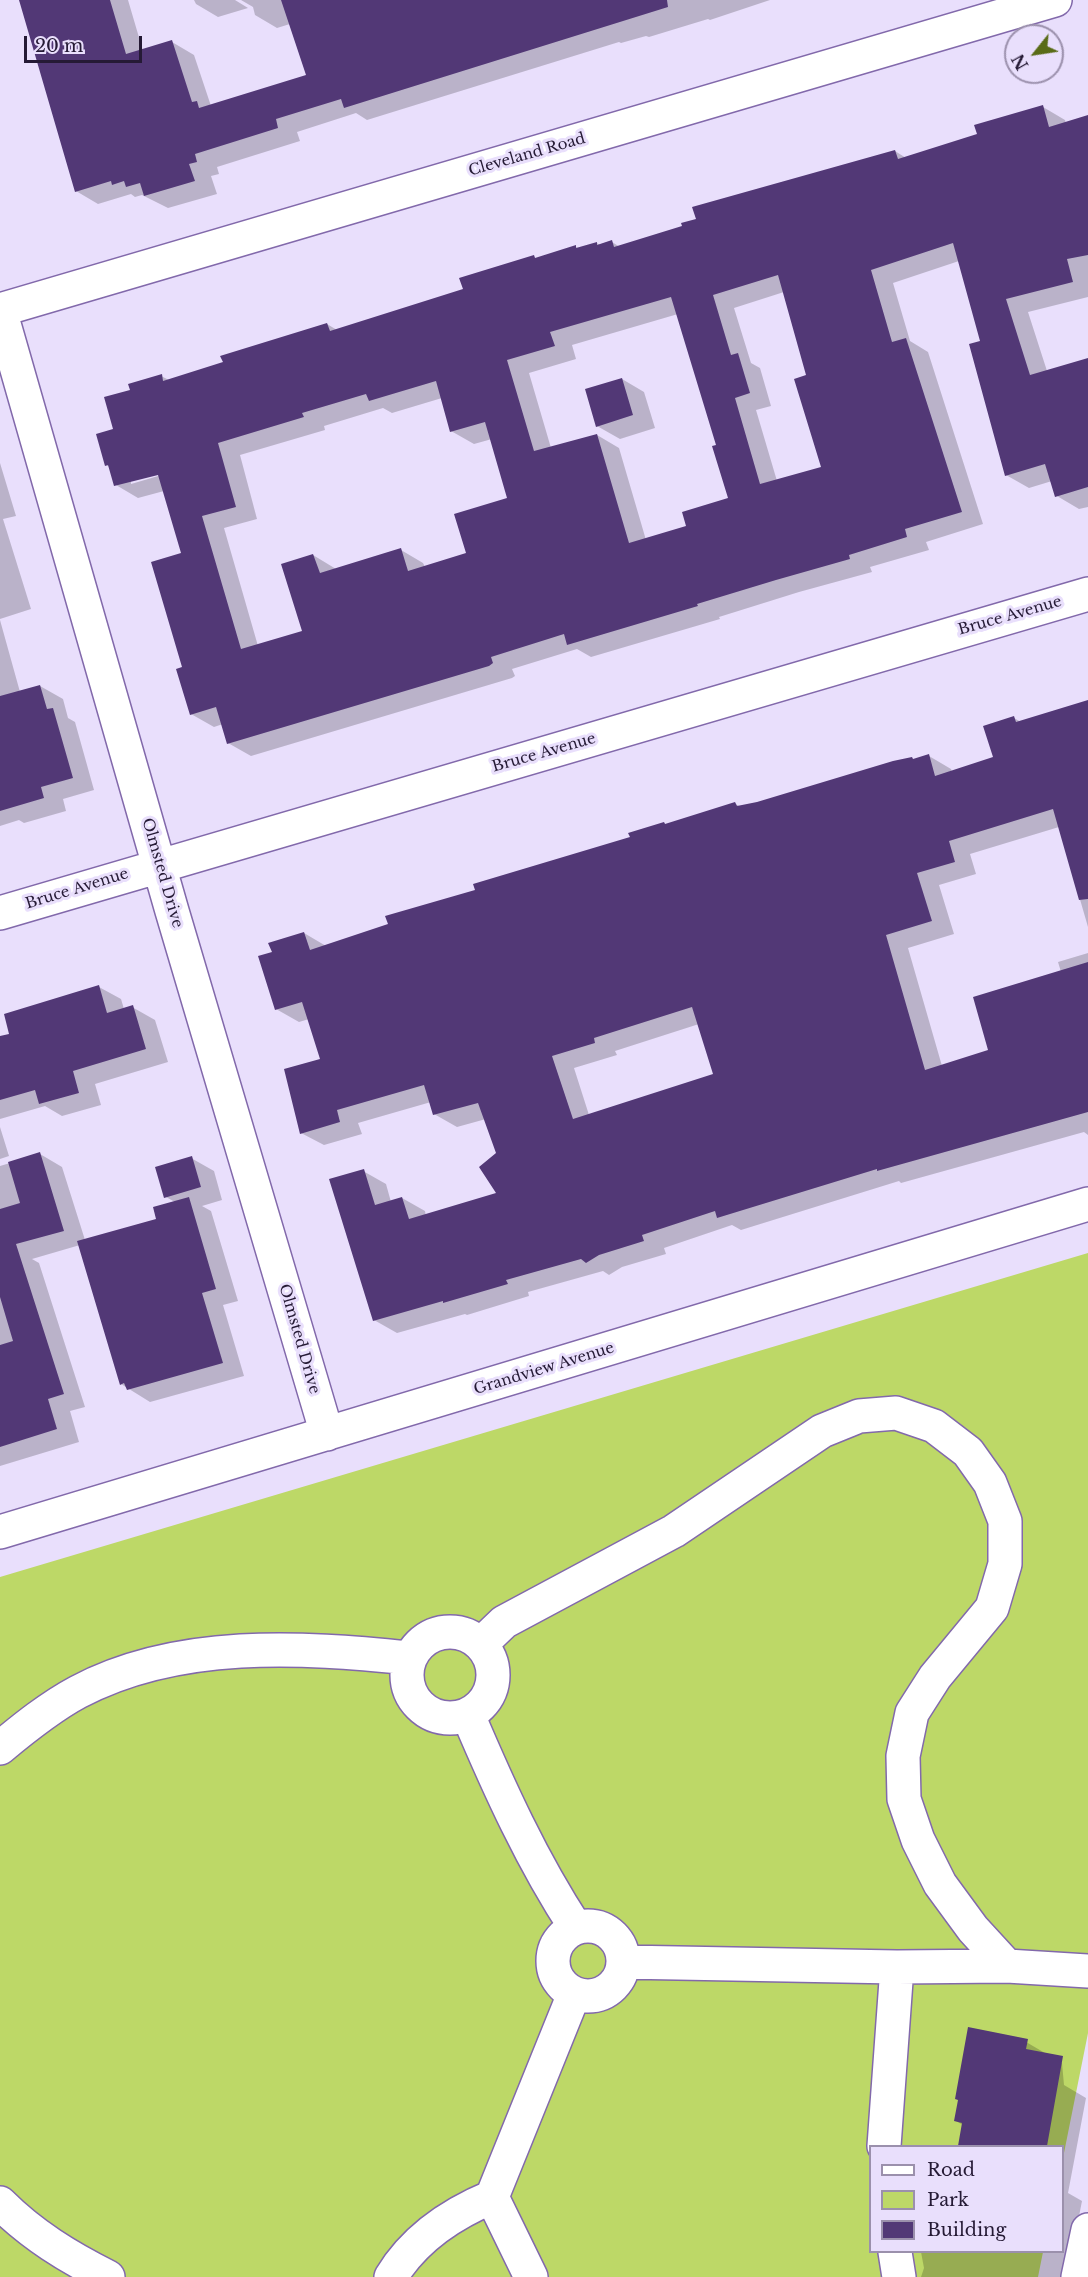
<!DOCTYPE html>
<html>
<head>
<meta charset="utf-8">
<style>
	body { margin:0 }
	#map { position:relative; width:1088px; height:2277px; overflow:hidden; background:#e9dffc; font-family:"Libre Baskerville",serif }
	canvas { display:block }
	.legend { position:absolute; left:869px; top:2145px; width:195px; height:108px; box-sizing:border-box; background:#e9dffc; border:2px solid #9b90ac; margin:0; padding:8px 10px; list-style:none; font-size:18px; color:#251a35 }
	.legend li { display:flex; align-items:center; gap:12px; height:30px }
	.legend b { width:30px; border:2px solid #9b90ac }
	.north { position:absolute; left:1004px; top:24px; width:60px; height:60px; box-sizing:border-box; background:#e9dffc; border:2px solid #9b90ac; border-radius:50%; rotate:240deg; font-size:16px; font-weight:700; line-height:24px; text-align:center; color:#251a35 }
	.north::after { content:''; display:block; margin:auto; width:21px; height:27px; background:#596b17; clip-path:polygon(50% 0,100% 100%,50% 72%,0 100%) }
	.scale { position:absolute; left:24px; top:36px; width:118px; height:27px; box-sizing:border-box; border:3px solid #251a35; border-top:0; padding-left:8px; font-size:18px; line-height:21px; white-space:nowrap; color:#251a35; -webkit-text-stroke:4px #e9dffc; paint-order:stroke }
</style>
</head>
<body>
<div id="map">
<canvas width="1088" height="2277"></canvas>
<ul class="legend">
<li><b style="height:8px;background:#fff"></b>Road</li>
<li><b style="height:16px;background:#bdd867"></b>Park</li>
<li><b style="height:16px;background:#523876"></b>Building</li>
</ul>
<div class="north">N</div>
<div class="scale">20 m</div>
</div>
<script>
const c = document.querySelector('canvas').getContext('2d');
c.lineJoin = 'round';
function paint(path, color) { c.fillStyle = color; c.fill(path, 'evenodd'); }
function strokePath(path, color, width, dash) { c.strokeStyle = color; c.lineWidth = width; c.lineCap = dash ? 'butt' : 'round'; c.setLineDash(dash || []); c.stroke(path); }
function write(font, color, halo, rows, align = 'center') {
  c.font = font + ' "Libre Baskerville",serif'; c.lineWidth = 6; c.setLineDash([]); c.textBaseline = 'middle'; c.strokeStyle = halo; c.fillStyle = color; for (const [text, x, y, turn = 0] of rows) {
    c.save(); c.translate(x, y); c.rotate((+turn || 0) * Math.PI / 180); c.textAlign = isNaN(turn) ? turn : align; if (halo) c.strokeText(text, 0, 0); c.fillText(text, 0, 0); c.restore();
  }
}
paint(new Path2D(`
	M 1088,1253 L 1088,2033 L 1063,2158 L 1062,2146 L 870,2146 L 870,2252 L 1043,2252 L 1038,2277 L 0,2277 L 0,1577 Z`), '#bdd867');
paint(new Path2D(`
	M 19,0 L 128,0 L 143,51 L 172,42 L 194,55 L 211,106 L 308,76 L 290,24 L 277,28 L 255,15 L 253,7 L 241,0 L 770,0 L 710,20 L 708,19 L 649,37 L 646,36 L 621,43 L 619,42 L 367,120 L 356,113 L 297,132 L 300,141 L 217,167 L 219,174 L 211,176 L 217,194 L 168,208 L 142,195 L 135,197 L 131,194 L 98,204 L 76,191 L 22,6 Z
	M 194,0 L 235,0 L 248,8 L 218,17 L 196,4 Z
	M 1043,107 L 1065,120 L 1066,123 L 1088,117 L 1088,297 L 1028,312 L 1047,371 L 1088,359 L 1088,507 L 1079,509 L 1057,496 L 1052,481 L 1029,488 L 1006,475 L 982,342 L 959,261 L 893,283 L 910,341 L 928,352 L 983,524 L 926,542 L 929,550 L 870,567 L 872,572 L 799,592 L 719,617 L 720,619 L 591,657 L 577,649 L 512,669 L 515,676 L 512,678 L 251,756 L 228,743 L 223,724 L 214,727 L 191,714 L 184,668 L 183,554 L 164,491 L 138,498 L 116,485 L 110,467 L 106,465 L 114,430 L 132,391 L 161,376 L 169,380 L 225,363 L 327,324 L 337,330 L 464,290 L 534,257 L 537,259 L 576,247 L 579,249 L 597,243 L 601,246 L 612,242 L 620,247 L 684,228 L 895,151 L 906,158 L 979,135 ZM 784,292 L 808,376 L 823,468 L 777,481 L 756,410 L 771,406 L 760,368 L 751,363 L 734,308 ZM 678,314 L 717,446 L 730,499 L 688,527 L 646,540 L 619,448 L 597,435 L 551,448 L 529,373 L 576,359 L 572,345 ZM 442,398 L 451,431 L 474,444 L 492,439 L 509,499 L 468,554 L 425,567 L 423,563 L 401,550 L 336,569 L 313,555 L 304,632 L 258,646 L 224,528 L 257,519 L 240,455 L 325,430 L 324,426 L 383,408 L 392,413 ZM 165,471 L 165,474 L 131,484 L 131,480 Z
	M 622,379 L 644,392 L 655,428 L 620,439 L 597,426 Z
	M 0,463 L 16,516 L 3,519 L 31,609 L 0,619 Z
	M 0,620 L 20,692 L 40,686 L 63,699 L 68,718 L 75,722 L 94,790 L 63,799 L 66,811 L 24,823 L 19,820 L 0,826 Z
	M 1088,702 L 1088,927 L 1059,827 L 970,854 L 976,874 L 939,885 L 954,934 L 908,948 L 942,1066 L 990,1051 L 1061,972 L 1058,962 L 1088,953 L 1088,1135 L 1084,1132 L 901,1183 L 899,1181 L 741,1230 L 732,1225 L 664,1248 L 666,1254 L 622,1267 L 609,1275 L 603,1271 L 528,1292 L 529,1296 L 467,1315 L 465,1314 L 397,1333 L 374,1320 L 363,1171 L 386,1184 L 391,1202 L 402,1198 L 425,1211 L 426,1216 L 498,1194 L 498,1153 L 486,1119 L 457,1127 L 434,1114 L 431,1102 L 358,1123 L 362,1134 L 324,1145 L 301,1133 L 322,1060 L 309,1019 L 299,1022 L 276,1009 L 274,953 L 304,933 L 326,946 L 390,925 L 477,891 L 632,838 L 664,823 L 667,825 L 735,804 L 741,807 L 929,756 L 951,769 L 952,772 L 995,758 L 1014,718 L 1021,722 ZM 699,1024 L 715,1075 L 589,1115 L 574,1068 L 617,1055 L 615,1051 Z
	M 99,987 L 121,999 L 124,1009 L 132,1007 L 155,1020 L 168,1062 L 95,1084 L 101,1105 L 62,1116 L 45,1106 L 0,1119 L 0,1038 L 11,1035 Z
	M 0,1127 L 9,1156 L 0,1159 Z
	M 40,1154 L 62,1167 L 85,1240 L 158,1220 L 175,1202 L 166,1197 L 191,1158 L 214,1171 L 222,1200 L 202,1206 L 211,1211 L 238,1301 L 223,1305 L 244,1376 L 150,1402 L 121,1384 L 80,1245 L 32,1259 L 39,1263 L 85,1407 L 70,1411 L 79,1442 L 0,1466 L 0,1166 Z
	M 1021,2039 L 1062,2063 L 1064,2085 L 1086,2098 L 1068,2193 L 1082,2201 L 1067,2277 L 921,2277 L 924,2268 L 921,2252 L 1062,2252 L 1062,2146 L 960,2146 L 963,2125 L 956,2121 Z`), '#0003');
paint(new Path2D(`
	M 19,0 L 110,0 L 126,54 L 172,40 L 192,102 L 197,101 L 199,108 L 306,75 L 281,0 L 667,0 L 668,7 L 344,108 L 341,99 L 276,119 L 278,128 L 195,154 L 197,162 L 189,164 L 195,181 L 144,196 L 140,183 L 126,187 L 124,181 L 112,185 L 111,181 L 75,192 Z
	M 1043,105 L 1049,127 L 1088,115 L 1088,255 L 1067,259 L 1073,282 L 1006,299 L 1030,375 L 1088,358 L 1088,487 L 1055,497 L 1045,464 L 1005,476 L 969,344 L 980,341 L 953,243 L 871,270 L 892,342 L 906,338 L 962,512 L 905,529 L 907,537 L 849,555 L 850,559 L 776,580 L 697,604 L 698,606 L 567,645 L 564,634 L 491,657 L 493,663 L 489,666 L 227,744 L 216,707 L 190,715 L 176,669 L 182,667 L 151,562 L 181,553 L 158,475 L 114,486 L 108,465 L 105,466 L 96,434 L 113,429 L 104,397 L 130,390 L 128,384 L 162,374 L 163,381 L 223,362 L 220,356 L 327,323 L 330,331 L 463,289 L 459,278 L 534,255 L 535,258 L 576,245 L 576,248 L 597,242 L 597,245 L 612,240 L 614,247 L 682,226 L 681,223 L 696,219 L 692,207 L 895,150 L 898,159 L 977,134 L 974,125 ZM 778,275 L 806,375 L 794,379 L 821,467 L 760,484 L 735,398 L 750,393 L 738,353 L 731,355 L 713,295 ZM 671,297 L 716,445 L 712,446 L 728,498 L 682,512 L 686,526 L 629,543 L 597,434 L 534,451 L 507,360 L 555,346 L 550,332 ZM 436,381 L 450,432 L 485,422 L 507,498 L 454,514 L 466,553 L 408,571 L 401,548 L 320,573 L 313,554 L 281,564 L 302,631 L 241,649 L 202,516 L 236,507 L 218,443 L 304,417 L 302,413 L 366,394 L 369,401 Z
	M 622,378 L 633,415 L 596,427 L 585,389 Z
	M 40,685 L 47,709 L 53,708 L 73,778 L 41,787 L 44,798 L 0,811 L 0,696 Z
	M 1088,700 L 1088,899 L 1079,900 L 1053,809 L 949,841 L 955,862 L 917,873 L 932,921 L 886,935 L 925,1070 L 988,1050 L 973,997 L 1088,962 L 1088,1112 L 877,1171 L 877,1169 L 717,1218 L 715,1211 L 642,1235 L 644,1241 L 599,1255 L 586,1263 L 581,1259 L 506,1280 L 508,1284 L 443,1303 L 443,1301 L 373,1321 L 329,1179 L 364,1169 L 375,1205 L 402,1197 L 409,1219 L 496,1193 L 479,1167 L 496,1153 L 478,1103 L 433,1115 L 424,1085 L 337,1110 L 340,1122 L 300,1134 L 284,1069 L 320,1059 L 302,1002 L 275,1010 L 258,956 L 272,952 L 268,943 L 304,932 L 310,950 L 388,924 L 385,916 L 475,890 L 473,884 L 630,837 L 628,833 L 664,822 L 665,824 L 735,802 L 737,806 L 757,802 L 893,761 L 912,757 L 913,759 L 929,754 L 935,776 L 993,757 L 983,726 L 1014,716 L 1016,722 ZM 692,1007 L 713,1074 L 573,1119 L 552,1056 L 595,1043 L 594,1038 Z
	M 99,985 L 107,1013 L 133,1005 L 146,1049 L 73,1071 L 79,1093 L 39,1104 L 35,1090 L 0,1100 L 0,1036 L 9,1034 L 4,1014 Z
	M 40,1152 L 64,1231 L 16,1244 L 64,1394 L 48,1399 L 57,1429 L 0,1447 L 0,1345 L 13,1341 L 0,1297 L 0,1209 L 20,1203 L 8,1162 Z
	M 192,1156 L 201,1187 L 164,1198 L 155,1167 Z
	M 189,1197 L 216,1289 L 202,1293 L 223,1363 L 127,1390 L 124,1383 L 120,1385 L 77,1241 L 156,1219 L 153,1207 Z
	M 968,2027 L 1028,2039 L 1026,2049 L 1063,2056 L 1047,2146 L 958,2146 L 962,2123 L 954,2121 L 958,2100 L 955,2099 Z`), '#523876');
const minor = new Path2D(`
	M 0,310 L 172,911 L 327,1434
	M 0,310 L 1055,0
	M 0,913 L 1088,594
	M 0,1532 L 1088,1204
	M407 1675a43 43 0 1 1 86 0a43 43 0 1 1-86 0Z
	M 481,1644 L 504,1622 L 674,1531 L 822,1431 L 859,1416 L 896,1413 L 934,1426 L 968,1452 L 990,1483 L 1005,1521 L 1005,1564 L 992,1608 L 935,1677 L 912,1713 L 903,1756 L 904,1799 L 918,1840 L 940,1884 L 973,1929 L 1007,1966
	M 468,1715 C 499,1788 532,1861 576,1928
	M 0,1748 C 24,1728 50,1707 78,1692 C 178,1639 301,1647 410,1658
	M553 1961a35 35 0 1 1 70 0a35 35 0 1 1-70 0Z
	M 623,1962 L 897,1967 L 1007,1966 L 1088,1971
	M 884,2146 L 897,1967
	M 0,2203 C 32,2235 68,2257 108,2277
	M 895,2252 L 899,2277
	M 391,2277 C 414,2239 451,2214 492,2197
	M 531,2277 L 492,2197 L 574,1994
	M 1078,2277 L 1088,2230`);
strokePath(minor, '#8269ab', 36);
strokePath(minor, '#fff', 33);
write('15px', '#251a35', '#e9dffc', [
	["Cleveland Road",527,155,-16],
	["Bruce Avenue",1010,616,-16],
	["Bruce Avenue",544,753,-16],
	["Olmsted Drive",162,873,74],
	["Bruce Avenue",77,889,-17],
	["Olmsted Drive",299,1339,74],
	["Grandview Avenue",544,1369,-17]
]);
</script>
</body>
</html>
